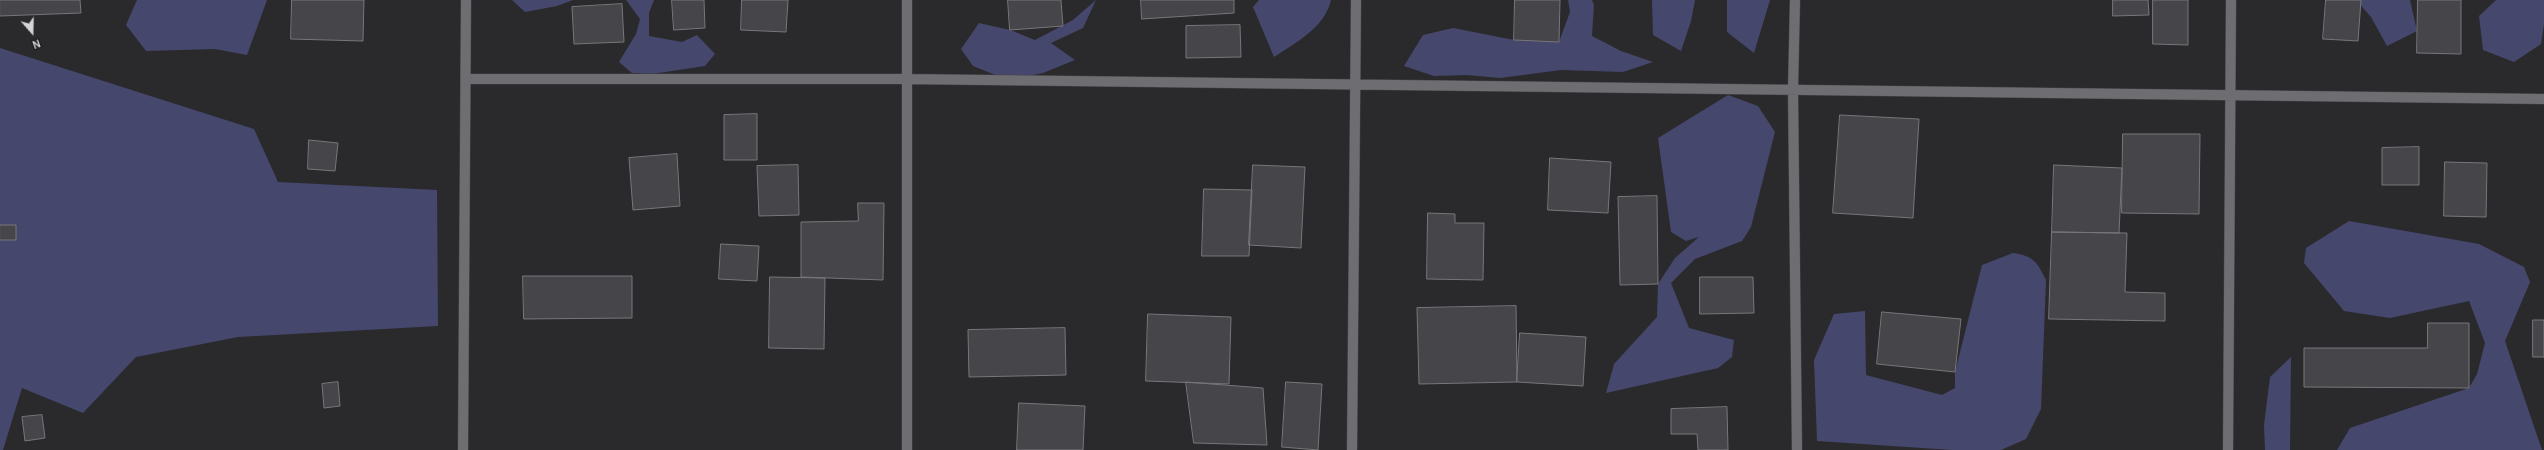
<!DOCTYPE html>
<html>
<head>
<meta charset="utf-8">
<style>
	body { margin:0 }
	#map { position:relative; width:2544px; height:450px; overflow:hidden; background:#2a2a2d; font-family:Karla,sans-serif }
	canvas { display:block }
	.north { position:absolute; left:12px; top:12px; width:40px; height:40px; -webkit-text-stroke:3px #202023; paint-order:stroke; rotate:160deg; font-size:11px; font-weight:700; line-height:16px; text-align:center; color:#d5d5d7 }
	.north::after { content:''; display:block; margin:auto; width:14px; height:18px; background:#d5d5d7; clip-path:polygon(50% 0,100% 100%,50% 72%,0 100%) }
</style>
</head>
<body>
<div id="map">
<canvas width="2544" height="450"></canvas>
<div class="north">N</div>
</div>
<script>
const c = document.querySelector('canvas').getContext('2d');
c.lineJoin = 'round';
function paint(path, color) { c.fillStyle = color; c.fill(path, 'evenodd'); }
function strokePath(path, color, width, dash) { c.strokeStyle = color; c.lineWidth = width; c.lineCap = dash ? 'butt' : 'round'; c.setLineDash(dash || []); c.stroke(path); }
paint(new Path2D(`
	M 137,0 L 267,0 L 247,55 L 215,49 L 146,51 L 126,25 Z
	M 512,0 L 573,0 L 557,6 L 525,12 Z
	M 626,0 L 654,0 L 649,13 L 649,36 L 682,42 L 697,35 L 715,54 L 705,66 L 652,74 L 632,73 L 619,62 L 636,34 L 640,19 Z
	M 1096,0 L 1083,28 L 1051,43 L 1075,60 L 1043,73 L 1008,80 L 973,66 L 961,49 L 979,23 L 1010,30 L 1035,40 L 1073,20 Z
	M 1259,0 L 1331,0 C 1325,27 1297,42 1274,57 L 1253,7 Z
	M 1568,0 L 1592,0 L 1594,5 L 1592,36 L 1621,51 L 1653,62 L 1623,72 L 1561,70 L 1500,78 L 1467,75 L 1434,76 L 1404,66 L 1423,35 L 1453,28 L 1514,40 L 1547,39 L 1559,42 L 1570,12 Z
	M 1652,0 L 1695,0 L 1691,21 L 1681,51 L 1653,35 Z
	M 1727,0 L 1770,0 L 1754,53 L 1727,32 Z
	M 2356,0 L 2410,0 L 2417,31 L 2387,46 L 2371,17 Z
	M 2496,0 L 2544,0 L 2544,24 L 2541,44 L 2514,62 L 2483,50 L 2479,16 Z
	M 0,48 L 254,129 L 278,182 L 437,190 L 438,326 L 238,337 L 136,357 L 83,413 L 22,388 L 3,450 L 0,450 Z
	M 1728,95 L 1758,106 L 1775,132 L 1751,227 L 1742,241 L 1695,259 L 1671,283 L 1689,328 L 1734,340 L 1732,357 L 1718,368 L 1606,393 L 1614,364 L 1657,317 L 1658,284 L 1675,258 L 1699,237 L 1686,241 L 1671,232 L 1658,138 Z
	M 2349,221 L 2479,244 L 2524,267 L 2530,282 L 2505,341 L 2542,450 L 2337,450 L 2350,428 L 2469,388 L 2477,374 L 2485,343 L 2469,301 L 2390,318 L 2344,311 L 2304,263 L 2306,248 Z
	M 2013,253 C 2034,256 2037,262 2046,280 L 2041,409 L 2026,439 L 2001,450 L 1952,450 L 1817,441 L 1814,360 L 1834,314 L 1865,311 L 1866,375 L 1942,395 L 1955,388 L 1955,372 L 1982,265 Z
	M 2291,357 L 2290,450 L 2265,450 L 2264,425 L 2270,377 Z`), '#46476d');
const building = new Path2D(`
	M 0,0 L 80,0 L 81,13 L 0,16 Z
	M 292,0 L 364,0 L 363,41 L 291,39 Z
	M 672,0 L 704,0 L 705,28 L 674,30 Z
	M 742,0 L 788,0 L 786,32 L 741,30 Z
	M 1008,0 L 1061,0 L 1063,26 L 1010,30 Z
	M 1141,0 L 1234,0 L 1234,13 L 1142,19 Z
	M 1515,0 L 1560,0 L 1559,42 L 1514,40 Z
	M 2113,0 L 2148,0 L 2149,15 L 2113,16 Z
	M 2153,0 L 2188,0 L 2188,45 L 2153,44 Z
	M 2326,0 L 2361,0 L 2358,41 L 2323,39 Z
	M 2418,0 L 2461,0 L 2461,54 L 2417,53 Z
	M 622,4 L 624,42 L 574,44 L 572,7 Z
	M 1240,25 L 1241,57 L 1186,58 L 1186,26 Z
	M 757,114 L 757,160 L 724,160 L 724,115 Z
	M 1840,115 L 1919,119 L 1913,218 L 1833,213 Z
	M 2123,134 L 2200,134 L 2199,214 L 2122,213 Z
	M 309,140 L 338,143 L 335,171 L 308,169 Z
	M 2419,147 L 2419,185 L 2382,185 L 2382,148 Z
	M 677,154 L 680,206 L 633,210 L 629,158 Z
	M 1550,158 L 1611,162 L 1608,213 L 1548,210 Z
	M 2445,162 L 2487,163 L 2486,217 L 2444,216 Z
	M 798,165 L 799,215 L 759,216 L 757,166 Z
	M 1253,165 L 1305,167 L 1301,248 L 1249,245 Z
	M 2054,165 L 2122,168 L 2119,233 L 2052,232 Z
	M 1204,189 L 1252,190 L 1249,256 L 1202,256 Z
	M 1657,196 L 1658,284 L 1620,285 L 1618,197 Z
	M 858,203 L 884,203 L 883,280 L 801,277 L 801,222 L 858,221 Z
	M 1428,213 L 1455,214 L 1455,223 L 1484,223 L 1483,280 L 1427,279 Z
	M 0,225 L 16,225 L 16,240 L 0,240 Z
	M 2052,232 L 2127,233 L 2125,292 L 2165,293 L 2165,321 L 2049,319 Z
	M 721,244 L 759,246 L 757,281 L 719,279 Z
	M 523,276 L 632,276 L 632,318 L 524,319 Z
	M 770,277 L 825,278 L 824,349 L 769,348 Z
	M 1700,277 L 1753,277 L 1754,313 L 1700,314 Z
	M 1516,306 L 1517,382 L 1419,384 L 1417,308 Z
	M 1882,312 L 1961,319 L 1955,372 L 1877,364 Z
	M 1148,314 L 1231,317 L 1229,384 L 1146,381 Z
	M 2533,320 L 2544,320 L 2544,357 L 2533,357 Z
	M 2428,323 L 2469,323 L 2469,388 L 2304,387 L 2304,348 L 2427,348 Z
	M 1065,328 L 1066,375 L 969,377 L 968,330 Z
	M 1520,333 L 1586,337 L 1583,386 L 1517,382 Z
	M 338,382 L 340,406 L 324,408 L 322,384 Z
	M 1186,382 L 1263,388 L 1267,445 L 1194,443 Z
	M 1286,382 L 1322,384 L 1318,450 L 1282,447 Z
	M 1019,403 L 1085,406 L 1083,450 L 1017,450 Z
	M 1727,407 L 1728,450 L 1698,450 L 1697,434 L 1671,434 L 1671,409 Z
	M 42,415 L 45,438 L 25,441 L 22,417 Z`);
paint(building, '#46464a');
strokePath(building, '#77777b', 1);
const minor = new Path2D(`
	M 907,0 L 907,450
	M 1795,0 L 1793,90 L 1797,450
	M 467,79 L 905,79 L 2544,99
	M 463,450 L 466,0
	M 1352,450 L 1356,0
	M 2228,450 L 2231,0`);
strokePath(minor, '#454547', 11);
strokePath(minor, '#6e6e72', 10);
</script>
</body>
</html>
